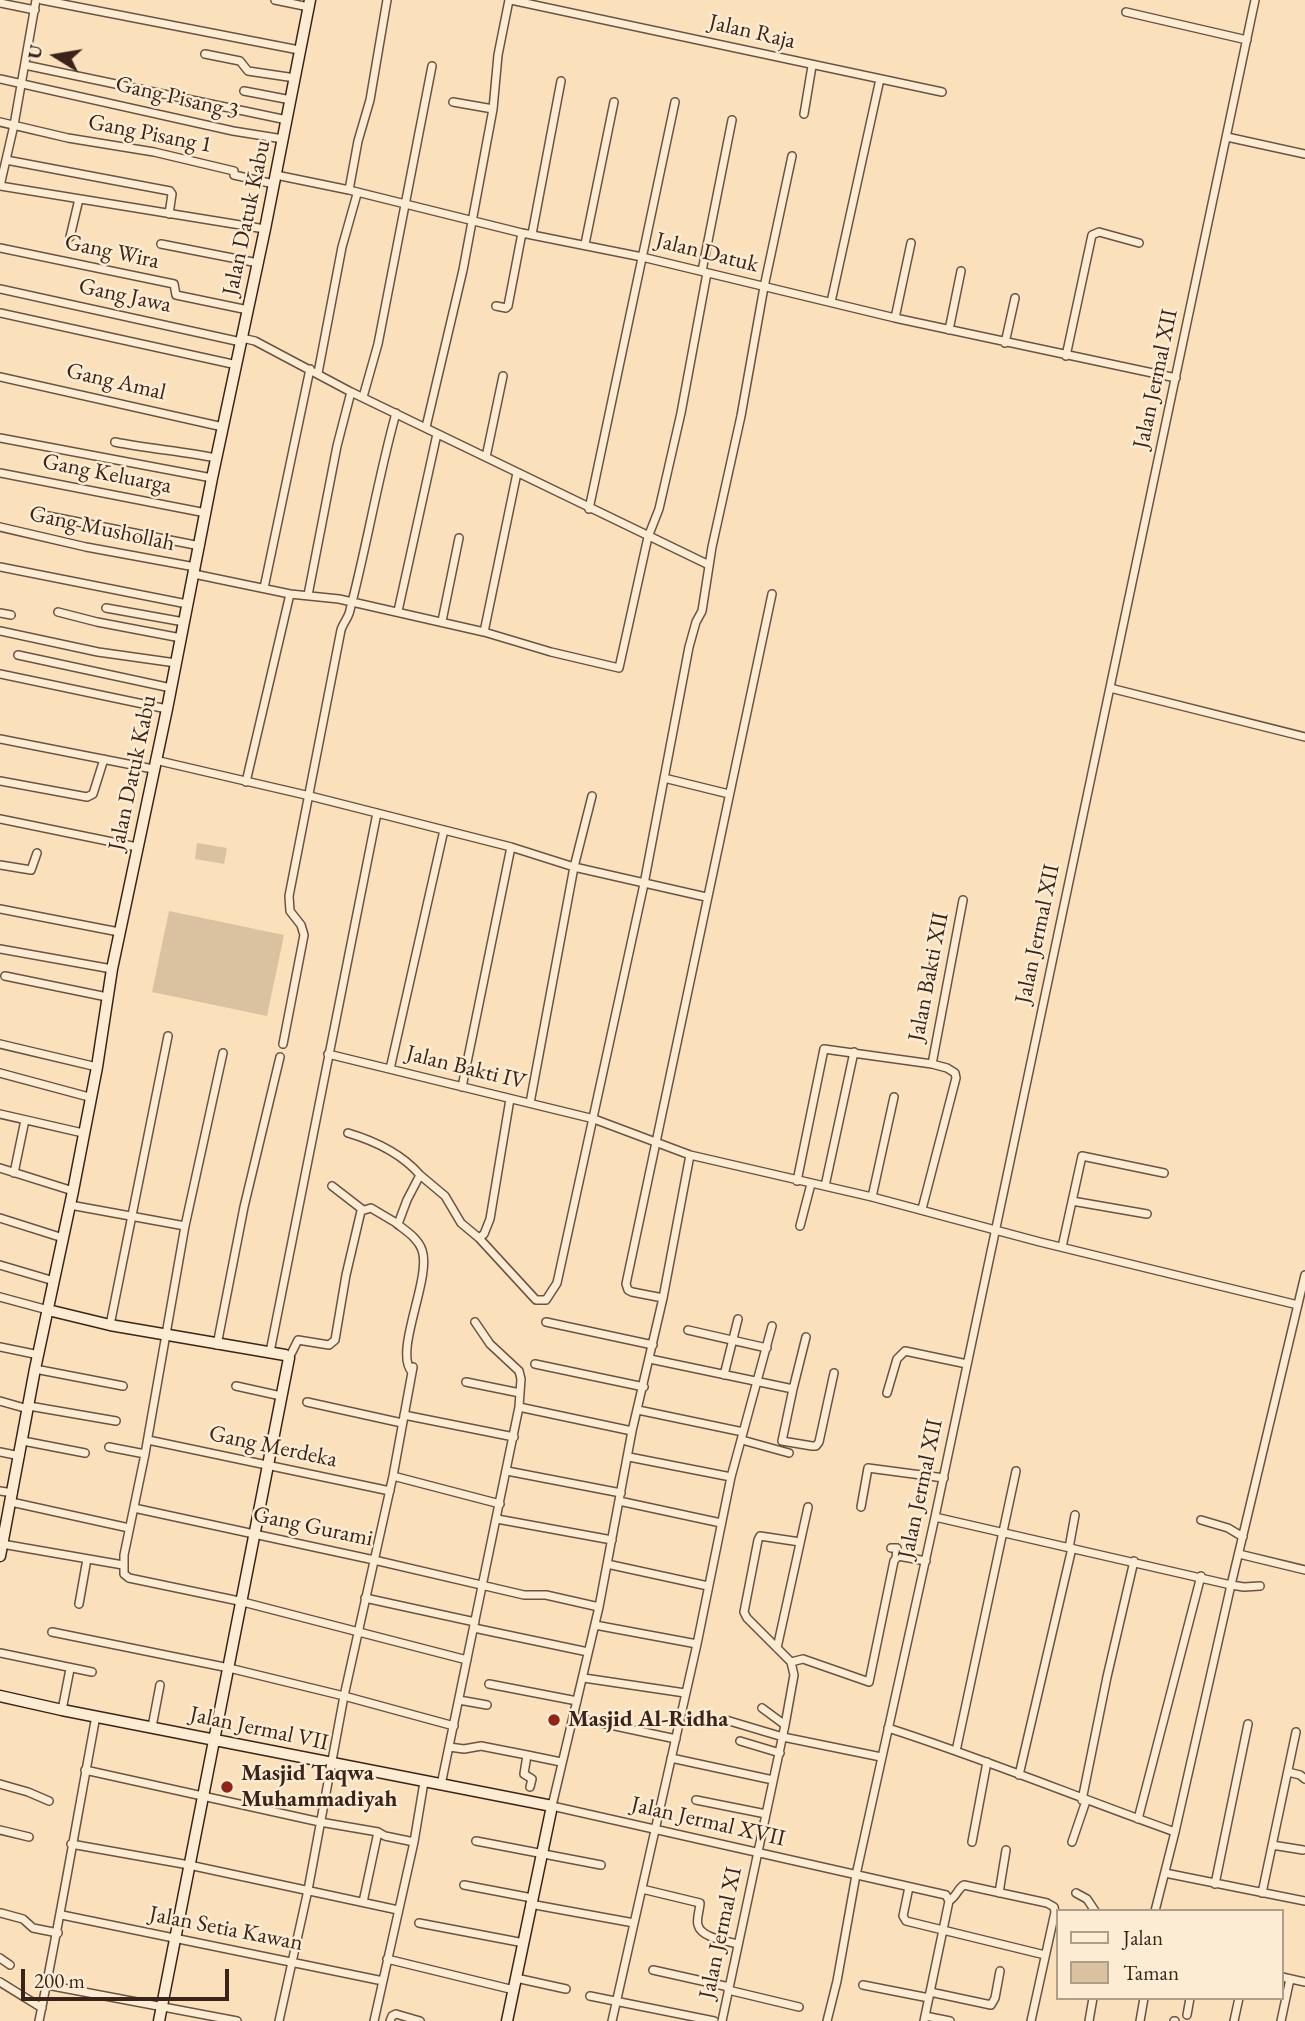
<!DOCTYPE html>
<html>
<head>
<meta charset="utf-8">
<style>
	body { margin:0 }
	#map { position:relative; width:1305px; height:2021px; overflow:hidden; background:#fae1bc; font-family:"EB Garamond",serif }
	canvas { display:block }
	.legend { position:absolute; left:1056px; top:1909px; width:228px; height:91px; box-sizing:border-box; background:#fcecd3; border:2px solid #af9c89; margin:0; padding:9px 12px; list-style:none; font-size:21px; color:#3b231a }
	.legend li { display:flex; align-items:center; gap:14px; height:35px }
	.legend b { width:35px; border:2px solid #af9c89 }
	.north { position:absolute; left:21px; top:21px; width:70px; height:70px; -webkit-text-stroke:5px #fcecd3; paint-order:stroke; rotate:281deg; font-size:19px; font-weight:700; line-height:28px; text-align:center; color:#3b231a }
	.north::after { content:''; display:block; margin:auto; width:24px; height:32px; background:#3b231a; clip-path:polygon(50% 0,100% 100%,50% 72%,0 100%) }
	.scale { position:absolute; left:21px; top:1969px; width:208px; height:32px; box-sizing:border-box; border:4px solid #3b231a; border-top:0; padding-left:9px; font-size:21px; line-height:24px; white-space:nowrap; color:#3b231a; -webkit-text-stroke:5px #fcecd3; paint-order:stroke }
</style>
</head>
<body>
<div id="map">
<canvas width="1305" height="2021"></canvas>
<ul class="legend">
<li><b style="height:9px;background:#fcecd3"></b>Jalan</li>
<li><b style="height:19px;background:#dac1a0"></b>Taman</li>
</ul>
<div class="north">U</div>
<div class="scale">200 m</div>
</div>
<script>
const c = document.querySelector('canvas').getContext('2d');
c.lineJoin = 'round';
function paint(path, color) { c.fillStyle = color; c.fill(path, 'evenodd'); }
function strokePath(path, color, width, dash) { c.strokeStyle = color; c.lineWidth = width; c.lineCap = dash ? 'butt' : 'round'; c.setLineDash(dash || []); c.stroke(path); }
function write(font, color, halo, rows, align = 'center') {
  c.font = font + ' "EB Garamond",serif'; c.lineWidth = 5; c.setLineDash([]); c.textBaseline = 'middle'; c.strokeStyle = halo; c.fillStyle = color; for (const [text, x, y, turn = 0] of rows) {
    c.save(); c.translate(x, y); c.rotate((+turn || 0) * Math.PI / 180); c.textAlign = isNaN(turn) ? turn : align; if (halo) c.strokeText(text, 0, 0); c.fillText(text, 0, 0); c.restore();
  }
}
paint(new Path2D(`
	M 197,843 L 227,848 L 224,864 L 195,859 Z
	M 169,911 L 284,935 L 267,1016 L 152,992 Z`), '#dac1a0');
const street = new Path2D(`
	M 42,0 L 299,50
	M 275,0 L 309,7
	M 511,0 L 942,92
	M 0,3 L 35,10
	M 1126,12 L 1247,40
	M 205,54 L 240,61 L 248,71 L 295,78
	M 25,65 L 287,120
	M 0,79 L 233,131 L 283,139
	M 244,91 L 291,100
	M 453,102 L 493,109
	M 804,114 L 812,66
	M 0,122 L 68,138 L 154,152 L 234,171 L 234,175 L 274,184
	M 1227,137 L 1305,154
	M 6,160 L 170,191 L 172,194 L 169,214
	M 276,175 L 349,190 L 522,233 L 642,257 L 895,318 L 1176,378
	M 0,186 L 265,229
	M 0,186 L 14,125 L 36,0
	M 349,190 L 358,141 L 370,100 L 387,0
	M 532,234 L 561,81
	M 70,237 L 79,199
	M 161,244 L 258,263
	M 585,244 L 614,102
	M 0,248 L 174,284 L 176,295 L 248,310
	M 702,271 L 732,120
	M 0,289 L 241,342
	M 831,302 L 880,79
	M 496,306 L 506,308 L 508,306 L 522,233
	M 0,313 L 237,365
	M 895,318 L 911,243
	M 949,330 L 961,271
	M 242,338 L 255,341 L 351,392 L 709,565
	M 1005,343 L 1015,298
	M 1066,356 L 1092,235 L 1099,232 L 1139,243
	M 318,373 L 342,247 L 357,194
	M 0,377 L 223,427
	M 363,397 L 378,344 L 432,66
	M 426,427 L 463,270 L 493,109 L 498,55 L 509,0
	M 0,438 L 212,478
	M 115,442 C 149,449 182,451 216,458
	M 486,457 L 503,376
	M 0,473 L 206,513
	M 589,509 L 675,102
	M 38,514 L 200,546
	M 0,527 L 86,547 L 195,567
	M 0,567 L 187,604
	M 194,574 L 290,594 L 339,599 L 484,632 L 517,473
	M 264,588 L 310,369
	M 308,595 L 337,446 L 351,392
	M 106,608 L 184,622
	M 398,611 L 437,434
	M 58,612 L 97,622 L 181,638
	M 0,613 L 11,615
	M 442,621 L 459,538
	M 0,631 L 98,652 L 176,663
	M 484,632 L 551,652 L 619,668 L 648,537 L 659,509 L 681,413 L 707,273
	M 18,655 L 171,688
	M 0,674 L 167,709
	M 1110,688 L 1305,737
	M 0,739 L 153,769
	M 155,760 L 310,796 L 511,847 L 574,867 L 706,897
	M 664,778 L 729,794
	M 0,781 L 87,797 L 93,794 L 104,759
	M 246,782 L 290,594
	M 0,819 L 137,847
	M 0,865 L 31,870 L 37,853
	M 0,909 L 119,932
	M 0,949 L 112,969
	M 5,976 L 107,997
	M 0,1044 L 97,1067
	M 283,1044 L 304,935 L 301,925 L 290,911 L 289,896 L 341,630 C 343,623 349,617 350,610 C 367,545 378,478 396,413
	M 223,1053 L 185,1226 L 145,1454 L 124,1555 L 124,1574 L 129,1578 L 239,1601 L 467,1660
	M 328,1054 L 594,1119 L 690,1155 L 872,1197 L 1040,1242 L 1298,1305
	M 390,1069 L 444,830
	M 0,1073 L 89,1097
	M 462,1087 L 511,847
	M 530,1103 L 574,867 L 592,796
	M 0,1114 L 83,1133
	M 348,1133 C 375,1141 402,1154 420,1175
	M 690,1155 L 663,1298 L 632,1431 L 599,1607 L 552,1806 L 946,1895 L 949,1901 L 924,2021
	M 0,1168 L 73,1191
	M 14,1173 L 25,1120
	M 797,1181 L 824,1049 L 932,1064
	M 332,1186 L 363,1210
	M 825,1186 L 854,1052
	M 872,1197 L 894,1097
	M 1072,1201 L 1147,1214
	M 70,1205 L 185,1226
	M 922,1209 L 956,1078 L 955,1073 L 947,1068 L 932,1064 L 963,900
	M 0,1218 L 63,1238
	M 396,1223 C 406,1231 418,1238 422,1250 C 432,1278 393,1352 412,1372
	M 800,1226 L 811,1184
	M 479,1238 L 484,1234 L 490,1219 L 510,1099
	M 1062,1247 L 1082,1156 L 1164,1173
	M 0,1265 L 54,1281
	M 0,1297 L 48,1310
	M 663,1298 L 632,1292 L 628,1290 L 626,1284 L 772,594
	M 546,1322 L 653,1345
	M 110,1325 L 168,1036
	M 688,1330 L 767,1348
	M 217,1345 L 244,1207 L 280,1057
	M 0,1347 L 39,1355
	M 270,1352 L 377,813
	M 289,1358 L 298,1340 L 329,1345 L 335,1340 L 346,1275 L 361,1211 L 371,1208 L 398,1224 L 407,1200 L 420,1175 L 445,1196 L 461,1223 L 479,1238 L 536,1300 L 546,1300 L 557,1283 L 644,884 L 689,647 L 696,622 L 702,611 L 712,547 L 741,416 L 764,287 L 792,156
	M 650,1359 L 793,1389 L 782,1441 L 812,1446 L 816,1446 L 819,1442 L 834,1373
	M 535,1364 L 644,1387
	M 35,1369 L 123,1386
	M 724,1375 L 738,1319
	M 466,1382 L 520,1393
	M 236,1386 L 281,1396
	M 793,1389 L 806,1337
	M 887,1393 L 897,1359 L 905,1351 L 967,1364
	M 0,1401 L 28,1409
	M 307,1402 L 402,1423
	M 29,1406 L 116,1421
	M 519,1407 L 632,1431
	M 638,1410 L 743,1432
	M 404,1415 L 514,1437
	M 148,1440 L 390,1491
	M 742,1440 L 789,1453
	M 23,1441 L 85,1453
	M 109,1447 L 145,1454
	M 0,1452 L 20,1456
	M 629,1457 L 731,1477
	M 507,1471 L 621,1493
	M 393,1476 L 500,1504
	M 0,1491 L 13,1493
	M 619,1501 L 721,1523
	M 11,1502 L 129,1528
	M 861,1507 L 868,1468 L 944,1478
	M 134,1508 L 374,1560 L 524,1595 L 546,1595 L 599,1607
	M 935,1517 L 1231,1585 L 1175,1832
	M 497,1519 L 612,1540
	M 1201,1520 L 1228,1528 L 1243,1537
	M 2,1544 L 123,1565
	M 891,1548 L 897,1548 L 896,1558
	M 1069,1548 L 1075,1515
	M 1239,1554 L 1305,1570
	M 607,1564 L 708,1586
	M 1260,1586 L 1244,1587 L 1231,1585 L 1305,1275
	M 365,1598 L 475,1622
	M 79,1604 L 87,1559
	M 595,1625 L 697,1644
	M 474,1628 L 588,1652
	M 52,1632 L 229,1668 L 344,1696 L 454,1726
	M 777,1648 L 808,1507
	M 0,1653 L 92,1672
	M 791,1662 L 803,1659 L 869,1682 L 894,1561 L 898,1556 L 926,1561
	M 584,1678 L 685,1693
	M 489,1684 L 577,1701
	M 459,1700 L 487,1705
	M 762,1708 L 785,1725
	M 62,1710 L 70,1669
	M 573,1717 L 676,1739
	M 726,1720 L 783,1737 L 881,1757
	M 152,1727 L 160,1685
	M 888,1728 C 985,1759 1079,1798 1175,1832 L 1155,1911
	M 740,1741 L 780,1753
	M 449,1747 L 464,1749 L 481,1746 L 527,1755 L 524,1774 L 532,1779 L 530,1787
	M 956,1751 L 1016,1471
	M 527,1755 L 561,1762
	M 671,1758 L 773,1780
	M 85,1770 L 320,1822 L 378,1832 L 385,1836 L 414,1842
	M 1288,1772 L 1300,1775 L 1305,1779
	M 1019,1775 L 1072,1548
	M 0,1784 L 28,1792 L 49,1801
	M 441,1785 L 519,1407 L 521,1379 L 519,1371 L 490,1344 L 475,1322
	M 696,1800 L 766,1814
	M 1082,1800 L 1107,1677 L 1134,1561
	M 1138,1819 L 1201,1576
	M 0,1830 L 29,1837
	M 476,1841 L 601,1865
	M 972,1842 L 987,1762
	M 1072,1842 L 1086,1801
	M 71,1844 L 189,1865 L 398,1910
	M 1272,1845 L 1303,1850
	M 1165,1873 L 1305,1901
	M 1215,1884 L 1248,1724
	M 464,1885 L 532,1898
	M 909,1887 L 903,1916 L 906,1921 L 1045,1955
	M 642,1889 L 700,1903 C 700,1909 696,1919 698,1925 C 701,1938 727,1941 738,1944
	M 999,1893 L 1006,1850
	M 1076,1893 L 1087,1899 L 1095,1911
	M 1262,1893 L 1296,1732
	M 949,1901 C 957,1896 958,1888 964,1885 L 1047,1903 L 1054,1907 L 1055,1912 L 1031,2021
	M 363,1902 L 378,1832
	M 530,1904 L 634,1923
	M 1,1913 L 23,1919 L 33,1928 L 58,1933
	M 62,1915 L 383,1981
	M 419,1923 L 524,1943
	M 0,1958 L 10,1965
	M 387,1959 L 514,1990
	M 653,1970 L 729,1987
	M 1282,1977 L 1305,1982
	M 516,1978 L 566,1989
	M 0,1982 L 42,2008
	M 47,1985 L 237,2021
	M 863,1985 L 929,1998
	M 728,1990 L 799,2007
	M 930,1992 L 991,2005 L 995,1998 L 1000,1971
	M 590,1996 L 714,2021
	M 1187,2015 L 1190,1998
	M 925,2016 L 950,2021
	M 39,2021 C 60,1920 77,1818 96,1716
	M 279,2021 L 308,1890 L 344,1696 L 393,1476 L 413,1367
	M 374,2021 L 414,1842 L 424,1782
	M 390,2021 L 392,2016 L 396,2014 L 420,2021
	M 612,2021 L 697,1644 L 731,1477 L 772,1326
	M 722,2021 L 785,1725 L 794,1675 L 791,1662 L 747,1618 L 744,1612 L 758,1540 L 760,1536 L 800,1542
	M 827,2021 L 837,1981 L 856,1875 L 935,1517 L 1255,0
	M 1089,2021 L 1093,1998
	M 1140,2021 L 1144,1998
	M 1174,2021 L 1175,2021
	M 1234,2021 L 1239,1998
	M 1281,2021 L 1290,1979`);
const secondary = new Path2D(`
	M 48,1310 L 110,1325 L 285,1355 L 289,1358 L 159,2021
	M 0,1556 L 35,1369 L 73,1191 L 97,1067 L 112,969 L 167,709 L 212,478 L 265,229 L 310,0
	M 0,1696 L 62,1710 L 552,1806 L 507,2021`);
strokePath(street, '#6b5242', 10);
strokePath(secondary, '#3b231a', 13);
strokePath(street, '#fcecd3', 7);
strokePath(secondary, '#fcecd3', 10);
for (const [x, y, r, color] of [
	[554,1720,7,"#8f2418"],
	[227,1787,7,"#8f2418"]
]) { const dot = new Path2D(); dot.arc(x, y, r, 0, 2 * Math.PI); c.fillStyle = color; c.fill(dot); strokePath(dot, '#fcecd3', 2.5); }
write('23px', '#3b231a', '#fcecd3', [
	["Jalan Raja",752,32,13],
	["Gang Pisang 3",177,98,13],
	["Gang Pisang 1",150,134,11],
	["Jalan Datuk Kabu",247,218,-78],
	["Gang Wira",112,252,12],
	["Jalan Datuk",707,253,14],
	["Gang Jawa",125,296,12],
	["Jalan Jermal XII",1156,379,-78],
	["Gang Amal",116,382,13],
	["Gang Keluarga",107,474,11],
	["Gang Mushollah",102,529,12],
	["Jalan Datuk Kabu",133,773,-78],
	["Jalan Jermal XII",1038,934,-78],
	["Jalan Bakti XII",929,977,-79],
	["Jalan Bakti IV",466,1068,14],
	["Gang Merdeka",273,1447,12],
	["Jalan Jermal XII",921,1489,-78],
	["Gang Gurami",313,1527,12],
	["Jalan Jermal VII",259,1729,12],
	["Jalan Jermal XVII",708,1822,13],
	["Jalan Setia Kawan",226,1929,11],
	["Jalan Jermal XI",721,1933,-78]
]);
write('bold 23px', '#3b231a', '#fcecd3', [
	["Masjid Al-Ridha",568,1720],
	["Masjid Taqwa",241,1774],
	["Muhammadiyah",241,1800]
], 'left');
</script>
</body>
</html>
